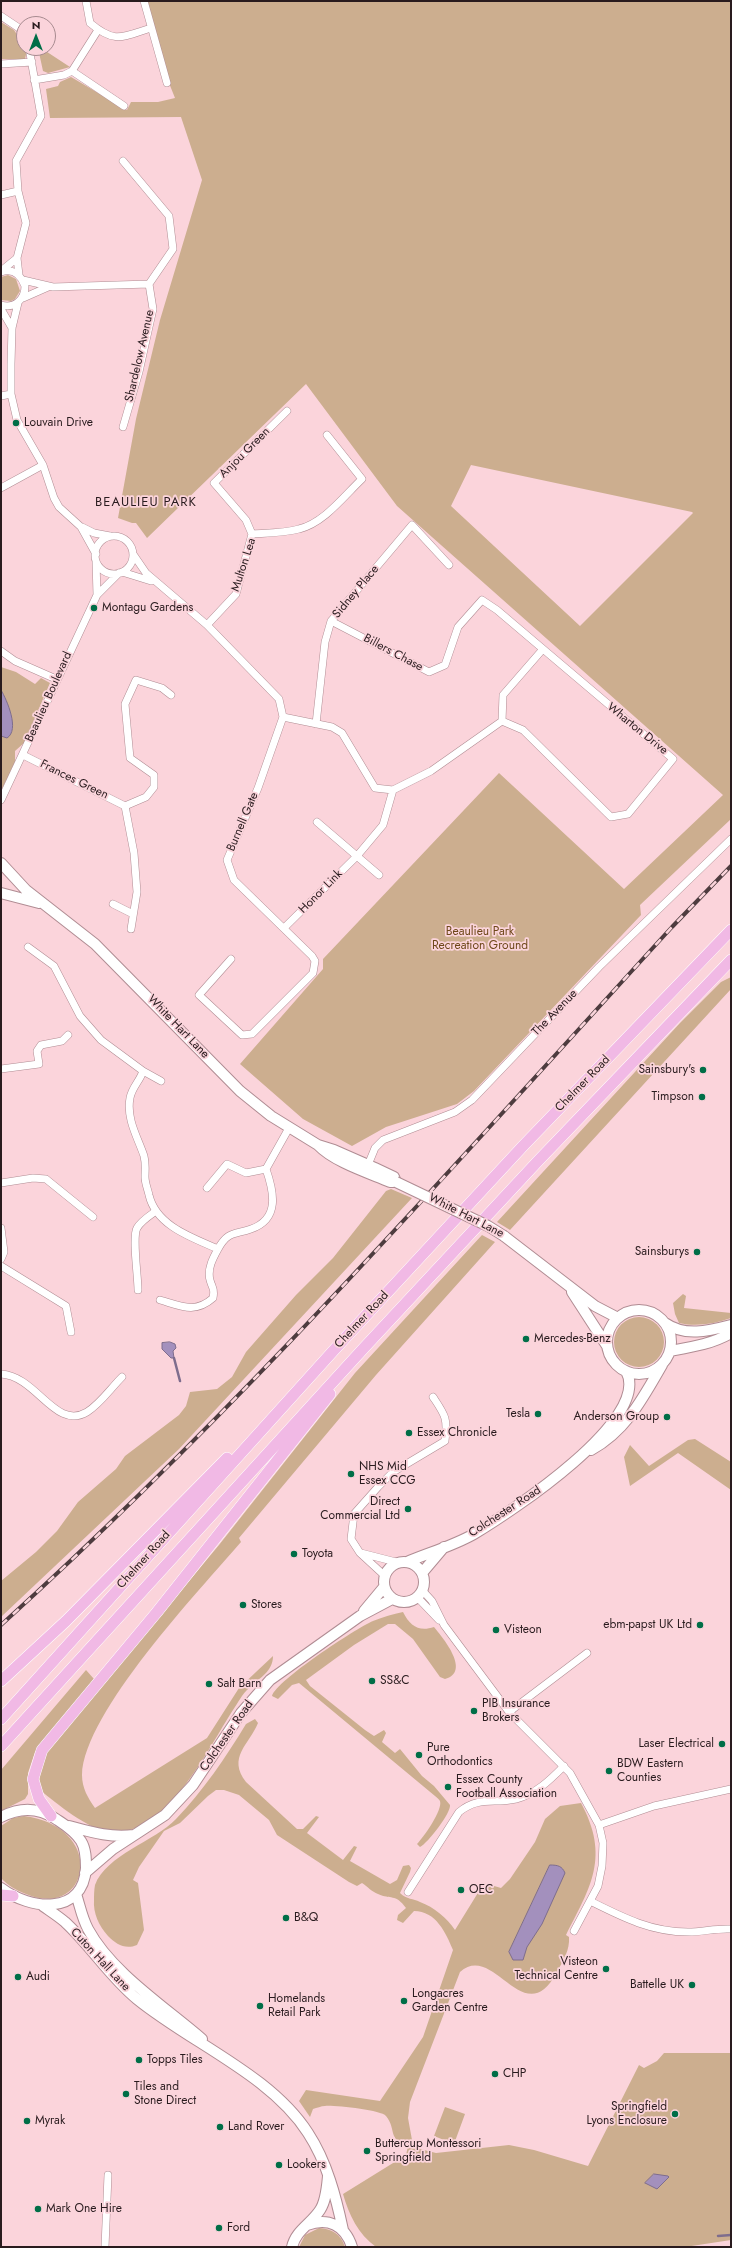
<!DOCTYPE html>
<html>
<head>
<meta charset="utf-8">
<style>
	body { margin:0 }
	#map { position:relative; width:732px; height:2248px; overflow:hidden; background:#fbd4db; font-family:Jost,sans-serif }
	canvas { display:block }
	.frame { position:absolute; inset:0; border:2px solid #291b1e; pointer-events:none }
	.north { position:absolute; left:16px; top:16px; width:40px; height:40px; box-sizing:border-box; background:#fbd4db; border:1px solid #a78a8f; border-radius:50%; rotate:0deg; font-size:11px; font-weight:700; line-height:16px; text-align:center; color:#291b1e }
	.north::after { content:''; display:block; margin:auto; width:14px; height:18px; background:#006e47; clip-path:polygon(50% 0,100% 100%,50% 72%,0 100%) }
</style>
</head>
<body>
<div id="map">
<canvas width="732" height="2248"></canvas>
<div class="frame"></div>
<div class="north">N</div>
</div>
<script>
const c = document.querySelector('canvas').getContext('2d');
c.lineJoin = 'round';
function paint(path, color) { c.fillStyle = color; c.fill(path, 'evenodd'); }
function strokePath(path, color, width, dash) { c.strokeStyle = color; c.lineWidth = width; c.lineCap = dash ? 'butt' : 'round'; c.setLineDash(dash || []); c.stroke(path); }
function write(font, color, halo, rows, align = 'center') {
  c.font = font + ' Jost,sans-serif'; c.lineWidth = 3.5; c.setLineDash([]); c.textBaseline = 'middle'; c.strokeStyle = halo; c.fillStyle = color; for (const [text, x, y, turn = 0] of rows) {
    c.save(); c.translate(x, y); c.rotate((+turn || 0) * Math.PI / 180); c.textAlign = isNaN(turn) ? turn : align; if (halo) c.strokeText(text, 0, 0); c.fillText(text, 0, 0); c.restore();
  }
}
paint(new Path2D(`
	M 147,1 L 731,1 L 731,819 L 640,905 L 641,915 L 474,1091 L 457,1104 L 386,1127 L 352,1146 L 303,1119 L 240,1064 L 323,969 L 323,959 L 499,773 L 624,889 L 723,795 L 397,506 L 306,384 L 147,538 L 136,523 L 132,523 L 118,518 L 136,419 L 160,320 L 202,180 L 181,117 L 50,118 L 46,89 L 58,86 L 60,82 L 71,77 L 127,110 L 131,102 L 158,102 L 175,98 L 161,63 ZM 471,465 L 692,512 L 693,513 L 580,626 L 451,506 Z
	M 1,22 L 14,30 L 27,50 L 25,59 L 1,59 Z
	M 38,48 L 41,48 L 70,67 L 48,73 L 43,71 Z
	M 8,275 L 16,279 L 20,291 L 15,299 L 11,301 L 1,300 L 1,277 Z
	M 1,667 L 16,672 L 35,684 L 41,678 L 50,683 L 24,743 L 15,751 L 15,762 L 1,791 Z
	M 731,977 L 731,989 L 510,1230 L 497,1222 L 680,1023 L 721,982 Z
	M 391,1189 L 412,1198 L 179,1449 L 1,1617 L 1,1581 L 36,1552 L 57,1531 L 78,1502 L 116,1469 L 125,1456 L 179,1415 L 186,1406 L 190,1392 L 217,1389 L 232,1377 L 246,1352 L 296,1295 L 333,1258 L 386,1191 Z
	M 482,1235 L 495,1242 L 376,1375 L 239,1538 L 241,1542 C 199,1591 84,1712 82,1775 C 82,1788 88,1798 95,1808 L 207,1738 L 239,1688 L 273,1656 C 273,1672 259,1678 249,1688 C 242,1694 238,1703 233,1710 C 207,1750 166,1838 109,1832 C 88,1829 57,1804 40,1790 C 38,1775 41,1766 46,1753 L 219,1545 L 355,1373 Z
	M 683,1294 L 686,1296 L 684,1308 L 731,1313 L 731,1318 C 714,1324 696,1327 679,1323 L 675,1314 L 673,1303 Z
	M614 1342a25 25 0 1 1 50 0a25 25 0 1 1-50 0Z
	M 695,1439 L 731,1462 L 731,1490 L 678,1453 L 630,1486 L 624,1457 L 630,1445 L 649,1466 L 688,1440 Z
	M 403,1612 C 410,1626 419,1632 434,1627 C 444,1639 471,1672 445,1679 L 440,1677 L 413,1639 L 395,1624 L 388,1624 L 354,1645 L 306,1680 L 310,1686 L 365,1730 L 374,1736 L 384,1730 L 386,1733 L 382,1742 L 395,1753 L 400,1749 L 422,1776 L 434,1786 L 450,1805 C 451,1813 428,1843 420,1847 L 417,1844 C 423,1838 443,1810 440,1801 C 439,1799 437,1798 435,1796 L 299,1683 L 292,1685 L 278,1699 L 272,1696 C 277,1680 355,1629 373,1621 C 383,1617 393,1614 403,1612 Z
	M 86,1670 L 94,1679 L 35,1752 L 28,1773 L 28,1794 L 25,1799 L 1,1811 L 1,1770 Z
	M 255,1719 L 258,1723 C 249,1745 227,1757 246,1782 L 297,1829 L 303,1829 L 316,1816 L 319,1817 L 307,1833 L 343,1860 L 354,1846 L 357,1847 L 350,1861 L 390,1884 L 397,1880 L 403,1866 L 409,1865 L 411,1868 L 410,1872 L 400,1893 C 407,1900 413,1898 420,1902 C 434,1907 447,1918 455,1930 L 484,1883 L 501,1888 L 510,1879 L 535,1842 L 545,1819 L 560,1806 L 581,1803 C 610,1857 591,1886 566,1935 L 569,1937 C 570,1950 563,1961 557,1972 C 524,2034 494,1941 460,1972 L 410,2102 L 408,2118 L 412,2140 L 408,2146 L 436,2153 L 509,2145 L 534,2150 L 588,2166 L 639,2065 L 644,2068 L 657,2061 L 664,2053 L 731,2053 L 731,2240 L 685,2247 L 376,2247 C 358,2234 349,2215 343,2194 L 406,2155 L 408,2146 C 387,2139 397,2130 386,2116 C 381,2110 333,2105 325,2106 C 321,2106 317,2108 313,2109 L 310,2117 L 299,2101 L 306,2090 L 380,2101 L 423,2037 L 453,1950 C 446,1933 436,1911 414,1911 L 403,1923 L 397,1920 L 398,1915 L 406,1908 C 395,1893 391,1900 378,1894 C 372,1892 367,1886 362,1883 L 357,1886 L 349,1882 L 277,1835 L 269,1820 L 239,1795 L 224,1790 L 216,1790 L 208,1796 L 180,1823 L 164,1831 L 139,1867 L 133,1880 L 138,1883 L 144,1930 L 137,1945 C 125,1950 116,1944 108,1936 C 99,1926 93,1913 94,1900 C 94,1896 94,1890 95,1885 C 106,1855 155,1841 176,1819 C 203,1791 226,1757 246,1724 Z
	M 24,1816 C 108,1827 90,1921 26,1894 C 16,1890 8,1886 1,1878 L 1,1826 L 13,1818 Z
	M 445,2107 L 465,2114 L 454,2144 L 434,2136 Z
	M 319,2228 C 332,2229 341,2234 345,2247 L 299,2247 L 305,2235 Z`), '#ccae8f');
const water = new Path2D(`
	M 1,690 C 7,700 20,730 7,738 L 1,736 Z
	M 170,1342 L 175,1344 L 176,1348 L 173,1351 L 174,1358 L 171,1358 L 162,1349 L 162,1343 Z
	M 550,1865 C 558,1865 562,1866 565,1873 L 542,1924 L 527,1947 L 523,1960 L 513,1960 L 509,1952 Z
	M 654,2174 L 668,2176 L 669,2177 L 657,2189 L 645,2183 Z`);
paint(water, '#a390bd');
strokePath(water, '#7e6d8d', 1);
strokePath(new Path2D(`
	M 174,1358 L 180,1381
	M 718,2236 L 731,2235`), '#7e6d8d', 2.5);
const street = new Path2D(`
	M 86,1 L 90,23 C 115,44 122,37 151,28
	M 144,1 L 167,83
	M 1,16 L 19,28 L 24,35
	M 1,64 L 32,62
	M 72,71 L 124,106
	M 34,80 L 64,75 L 72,71 L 98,30
	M 123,161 L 169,216 L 173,249 L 149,284 L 153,309 L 139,372 L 123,427
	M 1,195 L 18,191
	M 1,271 L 17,258
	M 1,272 C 13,268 21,275 25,286 C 25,299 15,309 1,305
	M 19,275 L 17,258 L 26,223 L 18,191 L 16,161 L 41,116 L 29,48
	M 23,280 L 53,287 L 149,284
	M 23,298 L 48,287
	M 18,303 L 12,328 L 11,364 L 11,394 L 17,420 L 43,465 L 54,498 L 59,507 L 81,527 L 96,554
	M 1,309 L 12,328
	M 1,396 L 11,394
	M 1,488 L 43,465
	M 82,527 L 94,533 L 110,536
	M 252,534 L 246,520 L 214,483 L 287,411
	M95 555a19 19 0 1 1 38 0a19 19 0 1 1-38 0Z
	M 133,554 L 146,573 L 207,625 L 279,699 L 283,717 L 258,788 L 227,860 L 234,880 L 312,956 L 315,961 L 313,973 L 252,1034 L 242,1035 L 199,995 L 231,959
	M 96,561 L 97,595
	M 122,572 L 151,581
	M 331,621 L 429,672 L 445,665 L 458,627 L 482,600 L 497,610 L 543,649
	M 207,625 L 236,594 L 252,534 C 268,533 284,533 299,529 C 324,523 344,496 362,479 L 327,435
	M 543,649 L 673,759 L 628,814 L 611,817 L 523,730 L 502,721 L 503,695 Z
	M 1,651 L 15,661 L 56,679
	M 283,717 L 332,727 L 342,733 L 375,788 L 393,790 L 431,771 L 502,721
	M 316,724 L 325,642 L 331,621 L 412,525 L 449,565
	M 23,755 L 125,806 L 146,797 L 154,787 L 154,775 L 130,758 L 125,704 L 136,680 L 162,688 L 171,695
	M 1,800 L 97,595 L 119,573
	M 125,806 L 134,853 L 137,892 L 131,929
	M 317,822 L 379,875
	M 113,904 L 133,914
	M 284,928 L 357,856 L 383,825 L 393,790
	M 28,947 L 54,966 L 80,1016 L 101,1040 L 143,1071 C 140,1081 132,1087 130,1098 C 126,1119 138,1138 144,1156 C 146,1164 145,1170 145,1177 C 145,1183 148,1190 149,1195 C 156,1226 193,1238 218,1249 C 228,1231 234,1235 251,1229 C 280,1219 274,1192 266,1169 L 289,1128
	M 1,1069 L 39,1064 L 37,1051 L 41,1045 L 62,1041 L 68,1035
	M 143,1071 L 161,1081
	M 368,1165 L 375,1148 L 383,1140 L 455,1112 L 472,1100 L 599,967 L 731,839
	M 1,1183 L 33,1178 L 46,1179 L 93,1217
	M 207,1188 L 227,1164 L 246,1173 L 266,1169
	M 1,1228 L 4,1252 L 1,1259
	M 1,1266 L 66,1306 L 71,1332
	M 138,1290 C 138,1276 132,1237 137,1228 C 141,1221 149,1216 156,1211
	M 160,1300 C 181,1306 195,1314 213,1298 C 215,1288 212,1288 210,1280 C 207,1269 213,1258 218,1249
	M 1,1374 C 37,1376 55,1431 87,1412 C 100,1404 111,1388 122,1377
	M 361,1553 L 400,1563
	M 385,1576 L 360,1553 L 351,1539 L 354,1514 L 378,1487 L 393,1472 L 445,1441 C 448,1418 445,1415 433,1397
	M 422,1590 L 432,1601 L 444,1625 L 509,1712 L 570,1773 L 599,1825 L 603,1843 L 602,1866 L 598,1886 L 574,1931
	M 417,1597 L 439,1620
	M 509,1712 L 587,1653
	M 599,1825 L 654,1806 L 731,1789
	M 408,1892 L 459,1812 C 479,1796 493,1804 516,1799 C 536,1794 550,1780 564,1766
	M 590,1901 C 622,1917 651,1932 688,1932 C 703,1932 716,1928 731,1929
	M 105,2247 L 108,2175`);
const secondary = new Path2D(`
	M 1,863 L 26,890 L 95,944 L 240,1091 L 271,1116 L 318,1145 L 334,1150 L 375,1168 L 394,1177 L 396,1182 L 390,1182 C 369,1173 334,1162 318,1145
	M 1,893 L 39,903
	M 504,1236 L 595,1306 L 618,1318
	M 572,1292 L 607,1346
	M607 1342a32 32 0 1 1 64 0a32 32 0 1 1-64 0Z
	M 665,1323 C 685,1337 708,1331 731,1325
	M 670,1351 C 692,1347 712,1344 731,1333
	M 591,1450 C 626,1431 643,1398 662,1365
	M 407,1562 C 428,1553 453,1546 474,1534 C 509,1513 653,1419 626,1371
	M384 1582a20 20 0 1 1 40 0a20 20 0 1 1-40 0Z
	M 422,1573 L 444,1547
	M 364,1611 L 384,1587
	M 1,1817 C 20,1807 38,1807 56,1819 C 65,1825 75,1831 81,1841 C 86,1849 86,1859 86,1868 C 83,1916 30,1910 1,1888
	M 69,1826 C 91,1832 110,1838 134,1835
	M 85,1873 L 113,1849 L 165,1815 L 193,1785 L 241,1713 L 270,1680 L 360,1616 L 392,1599
	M 76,1894 C 80,1906 82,1918 88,1929 C 111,1972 165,2007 202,2039
	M 43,1906 C 50,1911 58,1916 65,1922 C 91,1946 110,1977 137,1999 C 191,2043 271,2075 308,2133 C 327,2162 336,2197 343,2230
	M 307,2225 C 328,2217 345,2225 352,2247
	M 292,2247 C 296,2230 311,2224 320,2210 C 326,2201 327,2187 328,2176`);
const primary = new Path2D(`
	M 1,1681 L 66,1621 L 227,1458
	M 1,1719 L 334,1350 L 523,1146 L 731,930
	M 1,1746 L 362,1350 L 538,1161 L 731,960
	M 51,1816 L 39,1799 L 33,1779 L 42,1750 L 157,1612 L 330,1394
	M 1,1895 L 13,1896`);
strokePath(street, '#b08c93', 8);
strokePath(secondary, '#b08c93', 12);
strokePath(primary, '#fff', 12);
strokePath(street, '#fff', 7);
strokePath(secondary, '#fff', 10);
strokePath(primary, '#f1b9e5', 11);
const rail = new Path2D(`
	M 1,1625 C 241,1408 454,1165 672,927 L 731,866`);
strokePath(rail, '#4e3c3f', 4);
strokePath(rail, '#fbd4db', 2.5, [8]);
const secondaryBridge = new Path2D(`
	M 396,1182 L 488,1226 L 504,1236`);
strokePath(secondaryBridge, '#b08c93', 12, []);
strokePath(secondaryBridge, '#fff', 10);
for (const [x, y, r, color] of [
	[16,423,4,"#006e47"],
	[94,608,4,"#006e47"],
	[703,1070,4,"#006e47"],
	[702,1097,4,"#006e47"],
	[697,1252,4,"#006e47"],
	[526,1339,4,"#006e47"],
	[538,1414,4,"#006e47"],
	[667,1417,4,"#006e47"],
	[409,1433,4,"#006e47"],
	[351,1474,4,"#006e47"],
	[408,1509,4,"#006e47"],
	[294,1554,4,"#006e47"],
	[243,1605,4,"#006e47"],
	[700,1625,4,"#006e47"],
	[496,1630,4,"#006e47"],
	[372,1681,4,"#006e47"],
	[209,1684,4,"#006e47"],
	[474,1711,4,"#006e47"],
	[722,1744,4,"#006e47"],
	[419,1755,4,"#006e47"],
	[609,1771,4,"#006e47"],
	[448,1787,4,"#006e47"],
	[461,1890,4,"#006e47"],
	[286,1918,4,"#006e47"],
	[606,1969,4,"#006e47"],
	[18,1977,4,"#006e47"],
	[692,1985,4,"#006e47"],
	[404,2001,4,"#006e47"],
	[260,2006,4,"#006e47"],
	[139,2060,4,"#006e47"],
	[495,2074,4,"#006e47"],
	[126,2094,4,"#006e47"],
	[675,2114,4,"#006e47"],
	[27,2121,4,"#006e47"],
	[220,2127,4,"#006e47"],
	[367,2151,4,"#006e47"],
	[279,2165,4,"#006e47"],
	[38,2209,4,"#006e47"],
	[219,2228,4,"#006e47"]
]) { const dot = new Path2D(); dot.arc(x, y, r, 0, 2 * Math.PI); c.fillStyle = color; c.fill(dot); strokePath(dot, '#fbd4db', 1.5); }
write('12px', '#291b1e', '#fbd4db', [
	["Shardelow Avenue",140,356,-77],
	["Anjou Green",245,453,-45],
	["Multon Lea",244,565,-72],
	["Sidney Place",356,592,-50],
	["Billers Chase",393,653,28],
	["Beaulieu Boulevard",49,697,-66],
	["Wharton Drive",637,729,39],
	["Frances Green",74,780,26],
	["Burnell Gate",243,822,-67],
	["Honor Link",321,892,-45],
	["The Avenue",555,1013,-46],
	["White Hart Lane",178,1027,46],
	["Chelmer Road",583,1084,-46],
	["White Hart Lane",466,1216,27],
	["Chelmer Road",362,1320,-47],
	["Colchester Road",505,1512,-33],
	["Chelmer Road",144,1560,-48],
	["Colchester Road",227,1736,-55],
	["Cuton Hall Lane",100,1960,47]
]);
write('12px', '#291b1e', '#fbd4db', [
	["Louvain Drive",24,423],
	["Montagu Gardens",102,608],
	["Sainsbury's",695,1070,"right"],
	["Timpson",694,1097,"right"],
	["Sainsburys",689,1252,"right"],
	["Mercedes-Benz",534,1339],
	["Tesla",530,1414,"right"],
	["Anderson Group",659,1417,"right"],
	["Essex Chronicle",417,1433],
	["NHS Mid",359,1467],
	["Essex CCG",359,1481],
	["Direct",400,1502,"right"],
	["Commercial Ltd",400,1516,"right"],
	["Toyota",302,1554],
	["Stores",251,1605],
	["ebm-papst UK Ltd",692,1625,"right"],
	["Visteon",504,1630],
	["SS&C",380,1681],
	["Salt Barn",217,1684],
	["PIB Insurance",482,1704],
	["Brokers",482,1718],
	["Laser Electrical",714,1744,"right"],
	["Pure",427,1748],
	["Orthodontics",427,1762],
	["BDW Eastern",617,1764],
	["Counties",617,1778],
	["Essex County",456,1780],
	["Football Association",456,1794],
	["OEC",469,1890],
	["B&Q",294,1918],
	["Visteon",598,1962,"right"],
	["Technical Centre",598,1976,"right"],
	["Audi",26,1977],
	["Battelle UK",684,1985,"right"],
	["Longacres",412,1994],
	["Garden Centre",412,2008],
	["Homelands",268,1999],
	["Retail Park",268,2013],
	["Topps Tiles",147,2060],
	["CHP",503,2074],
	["Tiles and",134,2087],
	["Stone Direct",134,2101],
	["Springfield",667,2107,"right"],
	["Lyons Enclosure",667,2121,"right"],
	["Myrak",35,2121],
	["Land Rover",228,2127],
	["Buttercup Montessori",375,2144],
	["Springfield",375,2158],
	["Lookers",287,2165],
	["Mark One Hire",46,2209],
	["Ford",227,2228]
], 'left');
write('12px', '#6e481a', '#fbd4db', [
	["Beaulieu Park",480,932],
	["Recreation Ground",480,946]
]);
c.letterSpacing = '1px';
write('13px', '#291b1e', '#fbd4db', [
	["BEAULIEU PARK",146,503]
]);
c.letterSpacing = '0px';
</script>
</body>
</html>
